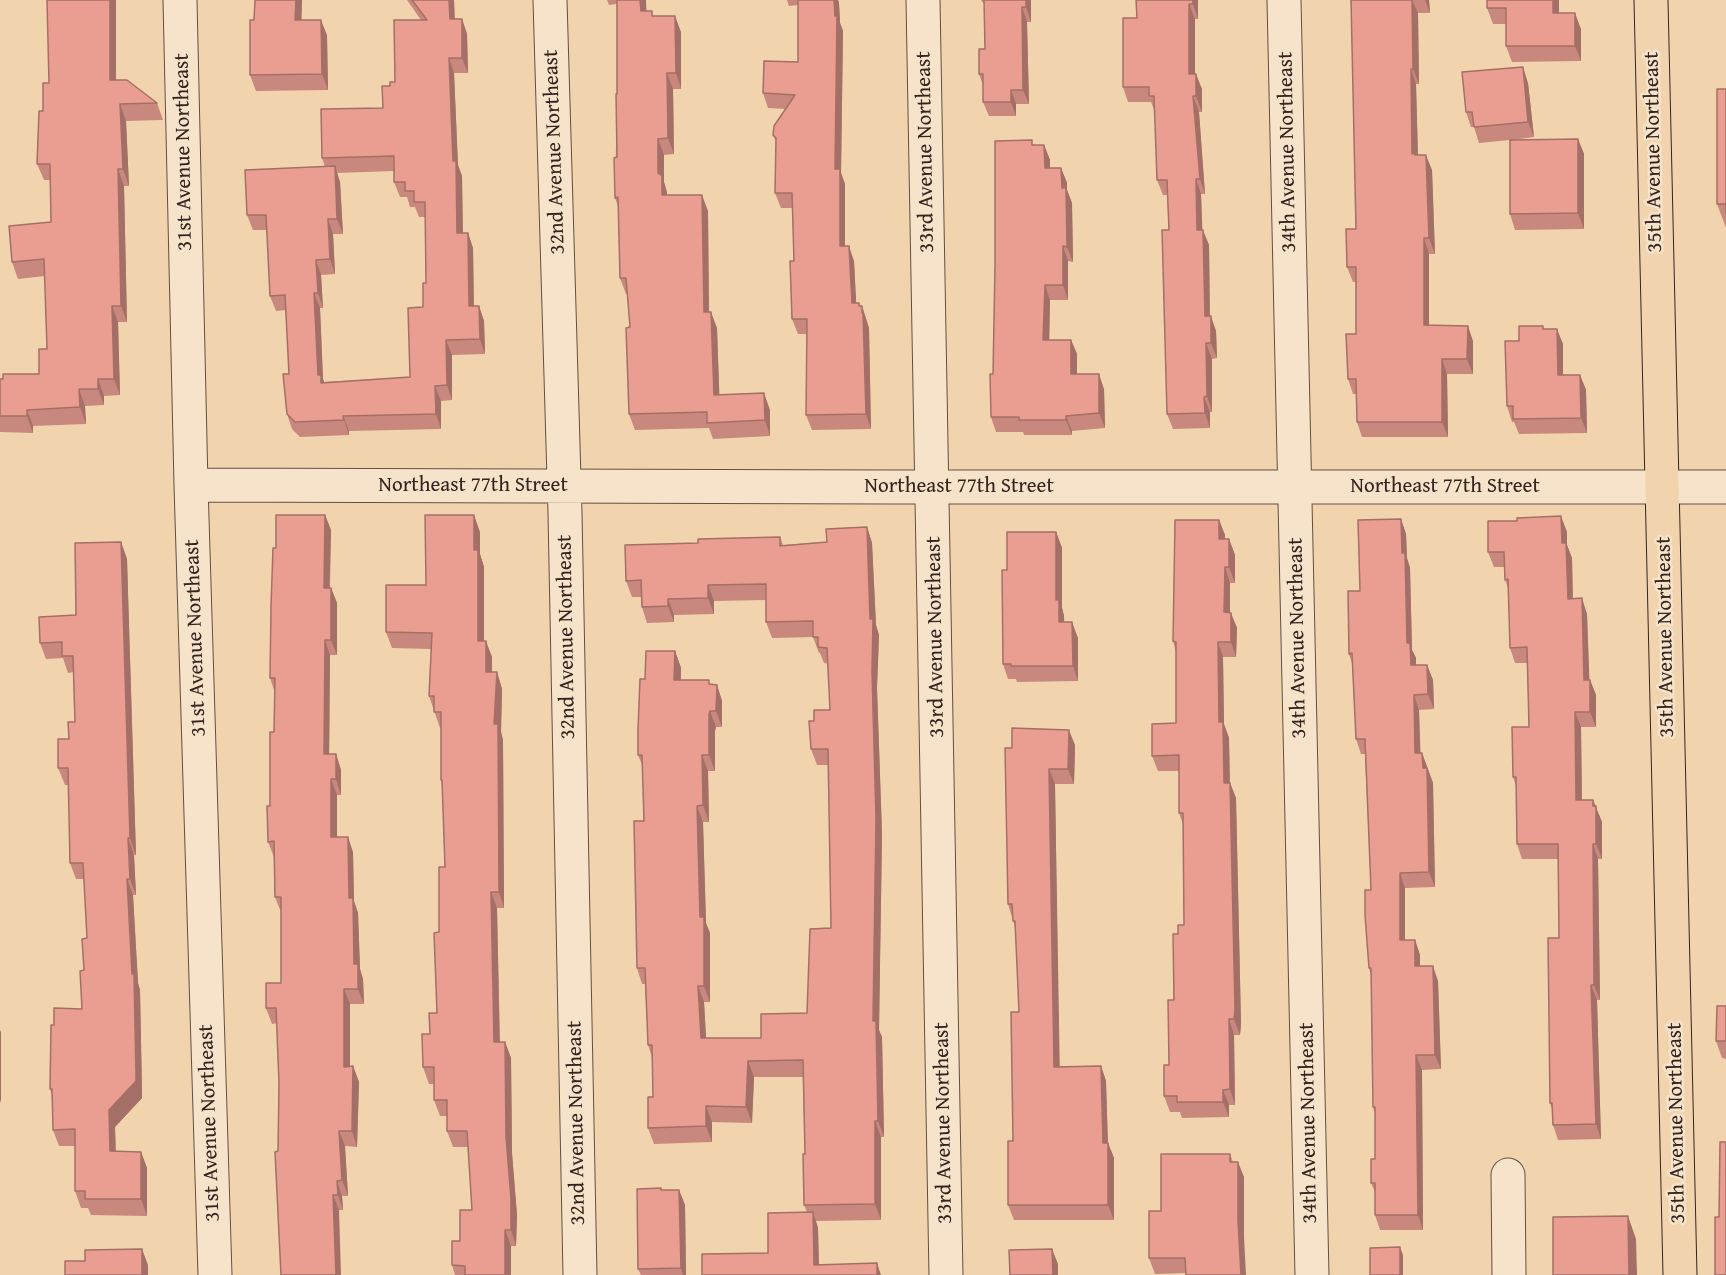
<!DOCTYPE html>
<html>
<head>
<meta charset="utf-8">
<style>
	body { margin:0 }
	canvas { display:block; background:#f1d4ad }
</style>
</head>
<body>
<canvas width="1726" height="1275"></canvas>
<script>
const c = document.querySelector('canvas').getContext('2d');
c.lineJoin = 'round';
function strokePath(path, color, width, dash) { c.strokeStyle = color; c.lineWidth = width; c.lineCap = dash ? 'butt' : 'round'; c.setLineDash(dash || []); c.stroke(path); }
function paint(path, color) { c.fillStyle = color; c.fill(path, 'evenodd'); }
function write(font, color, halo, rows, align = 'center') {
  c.font = font + ' "Gentium Book Plus",serif'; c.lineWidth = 5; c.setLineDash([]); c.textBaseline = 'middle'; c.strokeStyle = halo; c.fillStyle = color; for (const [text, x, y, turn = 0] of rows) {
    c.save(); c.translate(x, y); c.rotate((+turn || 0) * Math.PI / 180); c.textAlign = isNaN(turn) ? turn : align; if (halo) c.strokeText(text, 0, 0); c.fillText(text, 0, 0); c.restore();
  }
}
const minor = new Path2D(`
	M 180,0 L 191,485 L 215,1275
	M 550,0 L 565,513 L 580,1275
	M 923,0 L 946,1275
	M 1284,0 L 1312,1275
	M 191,485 L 892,487 L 1726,487
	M 1508,1175 L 1509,1275`);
const major = new Path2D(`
	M 1651,0 L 1680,1275`);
strokePath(minor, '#625042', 35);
strokePath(major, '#33241f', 35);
strokePath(minor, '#f6e3ca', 33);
strokePath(major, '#f1d4ad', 33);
paint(new Path2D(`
	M 116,0 L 116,80 L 157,103 L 163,120 L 126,121 L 129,186 L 124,186 L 127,322 L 118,322 L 120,395 L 104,396 L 104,405 L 85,406 L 86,424 L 33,426 L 33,433 L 0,432 L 0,379 L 39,374 L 47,349 L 45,276 L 18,279 L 12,262 L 51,222 L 50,180 L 44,180 L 37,164 L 43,111 L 49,83 Z
	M 255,0 L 302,0 L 301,20 L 327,35 L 328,90 L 256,91 L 250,75 Z
	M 407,0 L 454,0 L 455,19 L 462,19 L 467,34 L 468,73 L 454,73 L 458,165 L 462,176 L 463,233 L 468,233 L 473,248 L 474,306 L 479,306 L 484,321 L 485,354 L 452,355 L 452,400 L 441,401 L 441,429 L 349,431 L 349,435 L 300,437 L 292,429 L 287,414 L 289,374 L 286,310 L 276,311 L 270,296 L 267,230 L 253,230 L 247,215 L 325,167 L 322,158 L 383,108 L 390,86 L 395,82 L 421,20 ZM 394,171 L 394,182 L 400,197 L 407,197 L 410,207 L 415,207 L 419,217 L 425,217 L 426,283 L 423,307 L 410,377 L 324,382 L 323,379 L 320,308 L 323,308 L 321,275 L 335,274 L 333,234 L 343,234 L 340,182 L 337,173 Z
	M 607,0 L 646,0 L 646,11 L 681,32 L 681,89 L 673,89 L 674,154 L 664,155 L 664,182 L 667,195 L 708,211 L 709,312 L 717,328 L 719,395 L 770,410 L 770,436 L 713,439 L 709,428 L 635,430 L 629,414 L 630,327 L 627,294 L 626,294 L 620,278 L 618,206 L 615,198 L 617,94 L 617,4 L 609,5 Z
	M 787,0 L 838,0 L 839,3 L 840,23 L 843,31 L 841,173 L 845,184 L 845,246 L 854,261 L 856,303 L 859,303 L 860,306 L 862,306 L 869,328 L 871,429 L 812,430 L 806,415 L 807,334 L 798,334 L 792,319 L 794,261 L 792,208 L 781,208 L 775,193 L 776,142 L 773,135 L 785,109 L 768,108 L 763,93 L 798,62 L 798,5 L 789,6 Z
	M 981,0 L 1031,0 L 1031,22 L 1027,22 L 1029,104 L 1016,104 L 1016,116 L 989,116 L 983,102 L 983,85 L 979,74 L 985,49 L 984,3 L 983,3 Z
	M 1136,0 L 1198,0 L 1198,19 L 1195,19 L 1195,74 L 1202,89 L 1202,112 L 1199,112 L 1205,194 L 1201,194 L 1202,230 L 1209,245 L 1210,316 L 1216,331 L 1217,358 L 1212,359 L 1212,412 L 1210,412 L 1210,428 L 1173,429 L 1167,414 L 1169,230 L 1167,195 L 1163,195 L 1157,180 L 1155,112 L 1151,102 L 1128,102 L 1123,87 L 1137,18 Z
	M 1351,0 L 1429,0 L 1430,13 L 1418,13 L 1419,84 L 1416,84 L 1418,155 L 1432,170 L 1435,254 L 1429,254 L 1429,325 L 1473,341 L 1473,374 L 1447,374 L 1448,437 L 1362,437 L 1357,422 L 1356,394 L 1353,394 L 1348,379 L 1356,334 L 1356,282 L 1353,282 L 1347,267 L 1356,229 Z
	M 1487,0 L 1559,13 L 1581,29 L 1581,61 L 1512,62 L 1506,46 L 1506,24 L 1493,24 L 1487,8 Z
	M 1528,83 L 1534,137 L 1512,140 L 1578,139 L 1584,154 L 1584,229 L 1515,230 L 1510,214 L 1510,140 L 1479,143 L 1474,127 L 1471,127 L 1466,112 Z
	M 1726,89 L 1726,228 L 1717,204 Z
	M 1034,145 L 1044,145 L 1050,160 L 1050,168 L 1061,168 L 1067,183 L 1067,190 L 1072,203 L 1073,262 L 1068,261 L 1068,300 L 1050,300 L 1049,340 L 1071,340 L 1077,354 L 1077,374 L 1104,389 L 1105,428 L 1072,431 L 1072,435 L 1024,435 L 1023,432 L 996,432 L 991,417 L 993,374 Z
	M 1544,329 L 1563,344 L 1563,375 L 1580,375 L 1586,390 L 1587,433 L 1519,434 L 1514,422 L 1512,422 L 1507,406 L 1519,341 Z
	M 325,515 L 331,530 L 330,588 L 331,588 L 337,603 L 337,655 L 330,655 L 329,754 L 336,754 L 341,770 L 341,795 L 337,795 L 337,837 L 353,852 L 354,901 L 358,913 L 360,969 L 363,979 L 364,1004 L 350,1004 L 350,1066 L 353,1066 L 359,1082 L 357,1147 L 345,1146 L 348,1196 L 342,1196 L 343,1210 L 339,1210 L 278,1151 L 279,1083 L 277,1023 L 272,1024 L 266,1008 L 281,983 L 281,912 L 275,897 L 274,857 L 268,842 L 274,732 L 274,690 L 270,678 Z
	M 1401,519 L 1406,534 L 1407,558 L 1410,568 L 1412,650 L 1416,658 L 1416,665 L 1427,665 L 1433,680 L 1434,709 L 1419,710 L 1420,753 L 1422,753 L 1433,783 L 1435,887 L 1405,888 L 1405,940 L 1415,940 L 1420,955 L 1420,966 L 1438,981 L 1441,1069 L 1422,1070 L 1423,1230 L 1380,1230 L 1375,1215 L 1375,1192 L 1371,1183 L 1375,1159 L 1375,1114 L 1373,1107 L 1371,975 L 1369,968 L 1371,890 L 1365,754 L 1361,754 L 1356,739 L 1352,663 L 1349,654 L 1360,591 Z
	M 1219,520 L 1225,535 L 1225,539 L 1229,539 L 1235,555 L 1235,583 L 1230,583 L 1230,613 L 1237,628 L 1236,657 L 1223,657 L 1224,724 L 1229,738 L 1230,783 L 1236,798 L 1241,1024 L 1240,1035 L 1234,1035 L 1235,1105 L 1229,1105 L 1229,1117 L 1182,1118 L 1180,1112 L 1170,1112 L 1164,1096 L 1169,1065 L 1178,934 L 1184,925 L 1183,824 L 1179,813 L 1179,771 L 1158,771 L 1152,756 L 1176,723 L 1176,652 L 1173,641 Z
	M 1517,521 L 1567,532 L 1567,545 L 1572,558 L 1573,598 L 1587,614 L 1589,680 L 1590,680 L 1596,695 L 1596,727 L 1581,727 L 1582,800 L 1593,800 L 1602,822 L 1602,859 L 1598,859 L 1600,1000 L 1597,1000 L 1601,1139 L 1558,1140 L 1553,1125 L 1552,1109 L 1550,1103 L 1559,938 L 1558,859 L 1522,859 L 1517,844 L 1516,786 L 1513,777 L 1529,727 L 1527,663 L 1515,663 L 1510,648 L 1509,590 L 1505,580 L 1504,567 L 1494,567 L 1488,552 Z
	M 867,527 L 872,543 L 876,625 L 879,635 L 877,688 L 882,834 L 879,1030 L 882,1037 L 884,1137 L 881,1137 L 881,1220 L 816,1221 L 818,1228 L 819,1265 L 702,1275 L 768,1253 L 807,1212 L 804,1205 L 805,1154 L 803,1077 L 754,1077 L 752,1123 L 712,1122 L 712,1142 L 654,1144 L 648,1128 L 653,1097 L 652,1057 L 648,1045 L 645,984 L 642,984 L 637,968 L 644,821 L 643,767 L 638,755 L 645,679 L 675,651 L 681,668 L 681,680 L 717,685 L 722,701 L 722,727 L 716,727 L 715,731 L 715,771 L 708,771 L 709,822 L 703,822 L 706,923 L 710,933 L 710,1002 L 704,1002 L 706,1038 L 761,1038 L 807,1013 L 831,928 L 829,765 L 817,765 L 811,749 L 814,721 L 830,710 L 828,664 L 824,663 L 820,653 L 819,653 L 813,637 L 772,638 L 766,622 L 766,600 L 714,601 L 714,614 L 674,615 L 674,622 L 647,623 L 642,607 L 641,597 L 632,597 L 626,581 L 698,543 L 780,537 L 783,545 L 827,542 Z
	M 480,532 L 480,554 L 484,567 L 484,641 L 492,657 L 492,672 L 497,672 L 502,689 L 501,732 L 503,740 L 504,908 L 497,908 L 500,1042 L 505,1042 L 511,1058 L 512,1153 L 517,1215 L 516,1246 L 511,1246 L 511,1275 L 455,1275 L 452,1265 L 472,1210 L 468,1147 L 453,1147 L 447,1131 L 447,1116 L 440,1116 L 434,1100 L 434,1084 L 429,1084 L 423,1067 L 430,1034 L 437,1013 L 439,932 L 445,867 L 442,785 L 441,780 L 441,728 L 440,728 L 429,696 L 432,649 L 392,648 L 386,632 Z
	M 1056,532 L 1062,548 L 1062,608 L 1064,616 L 1064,622 L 1078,638 L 1078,681 L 1017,682 L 1016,679 L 1008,679 L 1003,664 L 1007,570 Z
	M 121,542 L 127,559 L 136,855 L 134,855 L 136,895 L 133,895 L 138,983 L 140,990 L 142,1093 L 142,1098 L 115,1127 L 116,1152 L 141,1152 L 147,1168 L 147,1216 L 91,1215 L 88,1208 L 81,1208 L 75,1191 L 75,1146 L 59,1146 L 53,1130 L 52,1095 L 50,1089 L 54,1025 L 82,1009 L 87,938 L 84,879 L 76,879 L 70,863 L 69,785 L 65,785 L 58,768 L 75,722 L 74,672 L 68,673 L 63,658 L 46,659 L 40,643 L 76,615 Z
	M 1075,745 L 1074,784 L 1055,784 L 1059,1067 L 1101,1066 L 1106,1081 L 1108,1143 L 1114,1158 L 1114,1220 L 1014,1220 L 1008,1205 L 1013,1141 L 1019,1012 L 1015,927 L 1008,904 L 1005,748 Z
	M 1726,1006 L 1726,1059 L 1722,1058 L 1716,1041 Z
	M 1230,1154 L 1233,1162 L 1244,1177 L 1244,1237 L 1186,1273 L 1155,1274 L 1149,1258 L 1161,1211 Z
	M 661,1188 L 662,1190 L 679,1190 L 685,1205 L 686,1275 L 641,1275 L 638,1269 Z`), '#c9887d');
paint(new Path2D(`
	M 110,0 L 116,0 L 116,97 L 110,80 Z
	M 296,0 L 302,0 L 301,36 L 295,20 Z
	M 449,0 L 454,0 L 455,34 L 450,19 Z
	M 640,0 L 646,0 L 647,27 L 641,11 Z
	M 834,0 L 838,0 L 839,3 L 840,23 L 843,31 L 841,173 L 845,184 L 845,262 L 840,246 L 835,169 Z
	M 1026,0 L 1031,0 L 1031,22 L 1026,7 Z
	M 1193,0 L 1198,0 L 1198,19 L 1193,4 Z
	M 1412,0 L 1418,13 L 1419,84 L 1413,69 Z
	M 1425,0 L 1429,0 L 1430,13 Z
	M 1553,0 L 1559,0 L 1559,29 L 1553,13 Z
	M 1189,4 L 1195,19 L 1195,89 L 1189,74 Z
	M 1022,7 L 1027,22 L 1029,104 L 1023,90 Z
	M 1575,13 L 1581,29 L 1581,61 L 1575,46 Z
	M 675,16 L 681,32 L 681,89 L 676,73 Z
	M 462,19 L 467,34 L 468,73 L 462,58 Z
	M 321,20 L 327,35 L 328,90 L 322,74 Z
	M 449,58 L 454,73 L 458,165 L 462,176 L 463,248 L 457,233 L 453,161 Z
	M 1523,67 L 1528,83 L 1534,137 L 1528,122 Z
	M 1411,69 L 1416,84 L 1418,161 L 1412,154 Z
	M 667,73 L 673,89 L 674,154 L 668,138 Z
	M 1196,74 L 1202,89 L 1202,112 L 1196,96 Z
	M 1011,90 L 1016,104 L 1016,116 L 1011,102 Z
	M 1193,96 L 1199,112 L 1205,194 L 1200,179 Z
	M 120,104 L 126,121 L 129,186 L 123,169 Z
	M 658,139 L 664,155 L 664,182 L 667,192 L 667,211 L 662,195 L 658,173 Z
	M 1578,139 L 1584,154 L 1584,229 L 1578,213 Z
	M 1044,145 L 1050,160 L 1050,183 L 1045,168 Z
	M 1426,155 L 1432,170 L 1435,254 L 1429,238 Z
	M 335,166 L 340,182 L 343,234 L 337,219 Z
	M 1061,168 L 1067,183 L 1067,190 L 1072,203 L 1073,262 L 1067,247 L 1062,188 Z
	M 118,169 L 124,186 L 127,322 L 121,306 Z
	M 1196,179 L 1201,194 L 1203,245 L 1197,230 Z
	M 702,195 L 708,211 L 709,328 L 704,312 Z
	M 328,219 L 333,234 L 335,274 L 330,259 Z
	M 1203,230 L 1209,245 L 1210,331 L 1205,316 Z
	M 468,233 L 473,248 L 474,321 L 469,306 Z
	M 1424,238 L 1429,254 L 1429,340 L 1424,325 Z
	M 849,246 L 854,261 L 857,318 L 852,303 Z
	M 1063,246 L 1068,261 L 1068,300 L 1063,285 Z
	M 316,260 L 321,275 L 323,308 L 318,293 Z
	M 1045,285 L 1050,300 L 1049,355 L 1043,340 Z
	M 314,293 L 320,308 L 323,379 L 327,390 L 327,398 L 318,375 Z
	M 859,303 L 862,311 L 862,306 L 869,328 L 871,429 L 866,414 Z
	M 112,306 L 118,322 L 120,395 L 114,379 Z
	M 479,306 L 484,321 L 485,354 L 480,339 Z
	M 711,312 L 717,328 L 720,411 L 714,395 Z
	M 1211,316 L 1216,331 L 1217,358 L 1211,343 Z
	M 1468,326 L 1473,341 L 1473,374 L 1467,359 Z
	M 1557,329 L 1563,344 L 1563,391 L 1558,375 Z
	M 446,340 L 452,355 L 452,400 L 447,385 Z
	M 1071,340 L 1077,354 L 1077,389 L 1071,374 Z
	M 1206,343 L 1212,359 L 1212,412 L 1207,396 Z
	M 1442,359 L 1447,374 L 1448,437 L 1442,422 Z
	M 1099,374 L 1104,389 L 1105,428 L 1099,413 Z
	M 1580,375 L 1586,390 L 1587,433 L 1581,418 Z
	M 98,379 L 104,396 L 104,405 L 98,389 Z
	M 435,386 L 441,401 L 441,429 L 436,414 Z
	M 79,389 L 85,406 L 86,424 L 80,407 Z
	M 764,393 L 770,410 L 770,436 L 765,420 Z
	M 1204,397 L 1210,412 L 1210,428 L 1205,413 Z
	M 27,410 L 33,426 L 33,433 L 27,416 Z
	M 343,416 L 349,431 L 349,435 L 344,420 Z
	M 1066,416 L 1072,431 L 1072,435 L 1066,420 Z
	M 325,515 L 331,530 L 329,603 L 324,588 Z
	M 474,515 L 480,532 L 480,554 L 484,567 L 484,657 L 478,641 L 474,550 Z
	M 1561,516 L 1567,532 L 1567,545 L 1572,558 L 1573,614 L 1568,599 L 1562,543 Z
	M 1401,519 L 1406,534 L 1407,558 L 1410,568 L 1412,650 L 1416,658 L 1416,680 L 1411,665 L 1407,643 L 1402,553 Z
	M 1219,520 L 1225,535 L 1225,555 L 1219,539 Z
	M 867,527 L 872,543 L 876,625 L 879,635 L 877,688 L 882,834 L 879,1030 L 882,1037 L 884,1137 L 878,1121 L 873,1021 L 870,619 Z
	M 1056,532 L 1062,548 L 1062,608 L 1064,616 L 1065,638 L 1059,622 L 1056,600 Z
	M 1229,539 L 1235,555 L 1235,583 L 1229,567 Z
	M 121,542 L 127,559 L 136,855 L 130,838 Z
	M 1225,567 L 1230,583 L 1230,628 L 1224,612 Z
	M 708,585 L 714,601 L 714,614 L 708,598 Z
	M 331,588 L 337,603 L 337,655 L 331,640 Z
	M 1582,598 L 1587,614 L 1590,695 L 1584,680 Z
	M 668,599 L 674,615 L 674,622 L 668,606 Z
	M 1231,613 L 1237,628 L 1236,657 L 1231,642 Z
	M 1072,622 L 1078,638 L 1078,681 L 1073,666 Z
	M 325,640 L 330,655 L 329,770 L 324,754 Z
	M 486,641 L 492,657 L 492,689 L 486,672 Z
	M 1218,642 L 1223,657 L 1224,724 L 1229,738 L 1230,799 L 1224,783 L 1219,722 Z
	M 675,651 L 681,668 L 680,696 L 674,680 Z
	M 1427,665 L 1433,680 L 1434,709 L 1428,694 Z
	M 497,672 L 502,689 L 501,732 L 503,740 L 504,908 L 499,892 L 494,724 Z
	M 1590,680 L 1596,695 L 1596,727 L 1590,712 Z
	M 717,685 L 722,701 L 722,727 L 716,711 Z
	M 1414,695 L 1419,710 L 1421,768 L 1415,753 Z
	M 710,711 L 716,727 L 715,731 L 715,771 L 709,755 L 709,715 Z
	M 1575,712 L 1581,727 L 1582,816 L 1576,800 Z
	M 1069,730 L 1075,745 L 1074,784 L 1068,769 Z
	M 1422,753 L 1433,783 L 1435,887 L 1429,872 Z
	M 336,754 L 341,770 L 341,795 L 336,779 Z
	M 702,755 L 708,771 L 709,822 L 703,805 Z
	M 1049,769 L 1055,784 L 1060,1082 L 1054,1067 Z
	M 331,779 L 337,795 L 337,852 L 331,837 Z
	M 1230,783 L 1236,798 L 1241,1024 L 1240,1035 L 1234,1019 Z
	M 1593,800 L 1602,822 L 1602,859 L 1596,844 Z
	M 697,806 L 703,822 L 706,923 L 710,933 L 710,1002 L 704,986 L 700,917 Z
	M 348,837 L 353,852 L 354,901 L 358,913 L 360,969 L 363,979 L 364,1004 L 358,989 L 354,964 L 349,898 Z
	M 128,838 L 134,855 L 136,895 L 130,879 Z
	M 1593,844 L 1598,859 L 1600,1000 L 1594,985 Z
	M 1400,873 L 1405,888 L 1405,955 L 1400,940 Z
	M 127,879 L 133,895 L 138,983 L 140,990 L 142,1093 L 142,1098 L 115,1127 L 116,1168 L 110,1151 L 109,1110 Z
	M 491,892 L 497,908 L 500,1058 L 494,1042 Z
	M 1415,940 L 1420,955 L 1420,981 L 1415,966 Z
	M 1433,966 L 1438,981 L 1441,1069 L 1435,1055 Z
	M 1591,985 L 1597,1000 L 1601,1139 L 1596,1124 Z
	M 698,986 L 704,1002 L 707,1054 L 701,1038 Z
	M 344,989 L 350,1004 L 350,1082 L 344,1067 Z
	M 1229,1019 L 1234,1035 L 1235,1105 L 1230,1089 Z
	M 0,1030 L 1,1032 L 1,1103 L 0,1100 Z
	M 505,1042 L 511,1058 L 512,1153 L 517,1215 L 516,1246 L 511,1230 L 506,1137 Z
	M 1416,1055 L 1422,1070 L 1423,1230 L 1418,1215 Z
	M 748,1061 L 754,1077 L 752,1123 L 746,1107 Z
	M 353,1066 L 359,1082 L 357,1147 L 352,1131 Z
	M 1101,1066 L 1106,1081 L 1108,1150 L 1108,1143 L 1114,1158 L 1114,1220 L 1108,1205 L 1103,1143 Z
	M 1223,1090 L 1229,1105 L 1229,1117 L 1223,1102 Z
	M 706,1106 L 712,1122 L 712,1142 L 706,1126 Z
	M 875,1121 L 881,1137 L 881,1220 L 875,1204 Z
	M 339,1131 L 345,1146 L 348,1196 L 342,1180 Z
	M 141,1152 L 147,1168 L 147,1216 L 141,1199 Z
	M 1238,1162 L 1244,1177 L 1244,1237 L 1246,1275 L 1241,1275 L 1238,1221 Z
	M 337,1181 L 342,1196 L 343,1210 L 338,1195 Z
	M 679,1190 L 685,1205 L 686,1275 L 683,1275 L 681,1268 Z
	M 333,1195 L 339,1210 L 341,1275 L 336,1275 Z
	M 813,1212 L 818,1228 L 819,1275 L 814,1265 Z
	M 1628,1216 L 1636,1239 L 1637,1275 L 1629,1275 Z
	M 505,1230 L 511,1246 L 511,1275 L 505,1275 Z
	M 1400,1247 L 1403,1255 L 1403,1275 L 1400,1275 Z
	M 142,1249 L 148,1265 L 148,1275 L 142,1275 Z
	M 1052,1249 L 1058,1264 L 1058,1275 L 1053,1275 Z
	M 877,1263 L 881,1275 L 877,1275 Z`), '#a46f66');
const building = new Path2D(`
	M 47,0 L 110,0 L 110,80 L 127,80 L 157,103 L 120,104 L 123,169 L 118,169 L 121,306 L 112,306 L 114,379 L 98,379 L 98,389 L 79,389 L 80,407 L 27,410 L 27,416 L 0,416 L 0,379 L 3,379 L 3,374 L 39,374 L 39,349 L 47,349 L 44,259 L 12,262 L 9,226 L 51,222 L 50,164 L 37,164 L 39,111 L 43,111 L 43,83 L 49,83 Z
	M 255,0 L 296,0 L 295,20 L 321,20 L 322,74 L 250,75 L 250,20 L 254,20 Z
	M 412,0 L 449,0 L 450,19 L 462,19 L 462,58 L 449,58 L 453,161 L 456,161 L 457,233 L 468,233 L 469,306 L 479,306 L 480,339 L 446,340 L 447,385 L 435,386 L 436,414 L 343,416 L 344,420 L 295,422 L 287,414 L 283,374 L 289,374 L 285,295 L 270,296 L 266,215 L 247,215 L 245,170 L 335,166 L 337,219 L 328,219 L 330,259 L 316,260 L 318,293 L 314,293 L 318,375 L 321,375 L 321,383 L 410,377 L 408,308 L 423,307 L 423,283 L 426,283 L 425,202 L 414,202 L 414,191 L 405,191 L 405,182 L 394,182 L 394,156 L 322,158 L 321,109 L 383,108 L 382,86 L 390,86 L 390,82 L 395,82 L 394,20 L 427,20 Z
	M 617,0 L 640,0 L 641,11 L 652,11 L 652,16 L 675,16 L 676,73 L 667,73 L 668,138 L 658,139 L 658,173 L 662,176 L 662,195 L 702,195 L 704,312 L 711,312 L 714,395 L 764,393 L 765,420 L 707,423 L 707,412 L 629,414 L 626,328 L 630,327 L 626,278 L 620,278 L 618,197 L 615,198 L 614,158 L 617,157 L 616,94 L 617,94 Z
	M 798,0 L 834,0 L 835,16 L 837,16 L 835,169 L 840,169 L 840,246 L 849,246 L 852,303 L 859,303 L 859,306 L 862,306 L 862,313 L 863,313 L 866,414 L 806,415 L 807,319 L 792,319 L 790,261 L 794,261 L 792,193 L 775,193 L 776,138 L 773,135 L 774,126 L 795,95 L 763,93 L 764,61 L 798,62 Z
	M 984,0 L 1026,0 L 1026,7 L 1022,7 L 1023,90 L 1011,90 L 1011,102 L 983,102 L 983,74 L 979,74 L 979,49 L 985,49 Z
	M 1136,0 L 1193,0 L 1193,4 L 1189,4 L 1189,74 L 1196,74 L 1196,96 L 1193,96 L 1200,179 L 1196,179 L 1197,230 L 1203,230 L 1205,316 L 1211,316 L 1211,343 L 1206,343 L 1207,396 L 1204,397 L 1205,413 L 1167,414 L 1162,230 L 1169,230 L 1167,180 L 1157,180 L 1154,96 L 1149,96 L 1149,87 L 1123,87 L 1123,18 L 1137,18 Z
	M 1351,0 L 1412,0 L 1413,69 L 1411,69 L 1412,154 L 1415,153 L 1415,155 L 1426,155 L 1429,238 L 1424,238 L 1424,325 L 1468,326 L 1467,359 L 1442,359 L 1442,422 L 1357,422 L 1356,379 L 1348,379 L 1346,334 L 1356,334 L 1356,267 L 1347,267 L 1346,229 L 1356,229 Z
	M 1487,0 L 1553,0 L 1553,13 L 1575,13 L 1575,46 L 1506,46 L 1506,8 L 1487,8 Z
	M 1523,67 L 1528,122 L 1474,127 L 1472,112 L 1466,112 L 1462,72 Z
	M 1717,89 L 1726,89 L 1726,213 L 1726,204 L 1717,204 Z
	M 1578,139 L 1578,213 L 1510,214 L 1510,140 Z
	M 1032,140 L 1032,145 L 1044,145 L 1045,168 L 1061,168 L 1062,188 L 1066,188 L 1067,247 L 1063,246 L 1063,285 L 1045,285 L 1043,340 L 1071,340 L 1071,374 L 1099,374 L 1099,413 L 1066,416 L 1066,420 L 1019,420 L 1019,417 L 991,417 L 990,374 L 993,374 L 995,265 L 995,141 Z
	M 1519,326 L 1543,326 L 1543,329 L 1557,329 L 1558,375 L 1580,375 L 1581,418 L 1513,419 L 1513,406 L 1507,406 L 1505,341 L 1519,341 Z
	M 276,515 L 325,515 L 324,588 L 331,588 L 331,640 L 325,640 L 324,754 L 336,754 L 336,779 L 331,779 L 331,837 L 348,837 L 349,898 L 353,898 L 354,964 L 358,964 L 358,989 L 344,989 L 344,1067 L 353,1066 L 352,1131 L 339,1131 L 342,1180 L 337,1181 L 338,1195 L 333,1195 L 336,1275 L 281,1275 L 275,1152 L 278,1151 L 279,1083 L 276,1008 L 266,1008 L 266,983 L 281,983 L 281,897 L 275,897 L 274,841 L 268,842 L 267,806 L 270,806 L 270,732 L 274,732 L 275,678 L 270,678 L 271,606 L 273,548 L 276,548 Z
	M 425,515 L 474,515 L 474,550 L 478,550 L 478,641 L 486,641 L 486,672 L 497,672 L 494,724 L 498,724 L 499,892 L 491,892 L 494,1042 L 505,1042 L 506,1137 L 511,1199 L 511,1230 L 505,1230 L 505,1275 L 465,1275 L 465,1266 L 452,1265 L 452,1241 L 460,1241 L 460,1210 L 472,1210 L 467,1131 L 447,1131 L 447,1100 L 434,1100 L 434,1067 L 423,1067 L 422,1034 L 430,1034 L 429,1013 L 437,1013 L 434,933 L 439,932 L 439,867 L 445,867 L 442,780 L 441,780 L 441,712 L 434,712 L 434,696 L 429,696 L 432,633 L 386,632 L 386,585 L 426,585 Z
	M 1561,516 L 1562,543 L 1566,543 L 1568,599 L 1582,598 L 1584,680 L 1590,680 L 1590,712 L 1575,712 L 1576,800 L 1593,800 L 1593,806 L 1596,806 L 1596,844 L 1593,844 L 1594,985 L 1591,985 L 1596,1124 L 1553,1125 L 1552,1103 L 1550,1103 L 1548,938 L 1559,938 L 1558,844 L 1517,844 L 1516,777 L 1513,777 L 1512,727 L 1529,727 L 1527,647 L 1510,648 L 1508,579 L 1505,580 L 1504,552 L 1488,552 L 1488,521 L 1517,521 L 1517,518 Z
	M 1401,519 L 1402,553 L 1405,553 L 1407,643 L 1410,643 L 1411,665 L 1427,665 L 1428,694 L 1414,695 L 1415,753 L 1422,753 L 1423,768 L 1427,768 L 1429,872 L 1400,873 L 1400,940 L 1415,940 L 1415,966 L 1433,966 L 1435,1055 L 1416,1055 L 1418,1215 L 1375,1215 L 1375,1183 L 1371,1183 L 1371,1159 L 1375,1159 L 1375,1107 L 1373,1107 L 1371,968 L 1369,968 L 1365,915 L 1365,890 L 1371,890 L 1365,739 L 1356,739 L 1352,653 L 1349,654 L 1348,591 L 1360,591 L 1358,520 Z
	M 1175,520 L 1219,520 L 1219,539 L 1229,539 L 1229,567 L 1225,567 L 1224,612 L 1231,613 L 1231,642 L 1218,642 L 1219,722 L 1223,722 L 1224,783 L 1230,783 L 1235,1009 L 1234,1019 L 1229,1019 L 1230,1089 L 1223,1090 L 1223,1102 L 1177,1102 L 1177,1096 L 1164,1096 L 1164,1065 L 1169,1065 L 1168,1000 L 1174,1000 L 1173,934 L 1178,934 L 1178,925 L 1184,925 L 1183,813 L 1179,813 L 1179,755 L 1152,756 L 1152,724 L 1176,723 L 1176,642 L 1173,641 Z
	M 867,527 L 870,619 L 873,619 L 872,672 L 876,818 L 873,1021 L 876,1021 L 878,1121 L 875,1121 L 875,1204 L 804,1205 L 803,1154 L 805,1154 L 803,1060 L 748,1061 L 746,1107 L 706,1106 L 706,1126 L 648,1128 L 648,1097 L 653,1097 L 652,1045 L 648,1045 L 645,968 L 637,968 L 634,821 L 644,821 L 642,755 L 638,755 L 638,729 L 640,679 L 645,679 L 646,651 L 675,651 L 674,680 L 709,680 L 709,684 L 717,685 L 716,711 L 710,711 L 709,715 L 709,755 L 702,755 L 703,805 L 697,806 L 700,917 L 704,917 L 704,986 L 698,986 L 701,1038 L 761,1038 L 761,1014 L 807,1013 L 810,929 L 831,928 L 828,749 L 811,749 L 809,721 L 814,721 L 814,710 L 830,710 L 827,648 L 818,647 L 818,637 L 813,637 L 813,621 L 766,622 L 766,584 L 708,585 L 708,598 L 668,599 L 668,606 L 642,607 L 641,580 L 626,581 L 625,545 L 698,543 L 698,539 L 780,537 L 780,546 L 827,542 L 826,529 Z
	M 1007,532 L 1056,532 L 1056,600 L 1059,600 L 1059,622 L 1072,622 L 1073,666 L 1011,666 L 1011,664 L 1003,664 L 1002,570 L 1007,570 Z
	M 121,542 L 130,838 L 128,838 L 130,879 L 127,879 L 132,974 L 134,974 L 136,1076 L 136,1081 L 109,1110 L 110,1151 L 141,1152 L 141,1199 L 85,1199 L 85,1191 L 75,1191 L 75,1129 L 53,1130 L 52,1089 L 50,1089 L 51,1025 L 54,1025 L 54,1008 L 82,1009 L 80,971 L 84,970 L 82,939 L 87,938 L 83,863 L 70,863 L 68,768 L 58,768 L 58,739 L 69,739 L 68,722 L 75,722 L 73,656 L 62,656 L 62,642 L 40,643 L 39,617 L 76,615 L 75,543 Z
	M 1012,728 L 1069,730 L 1068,769 L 1049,769 L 1054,1067 L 1101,1066 L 1103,1143 L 1108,1143 L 1108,1205 L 1008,1205 L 1008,1141 L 1013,1141 L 1011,1012 L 1019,1012 L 1015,921 L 1013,921 L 1012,904 L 1008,904 L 1005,748 L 1012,748 Z
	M 1717,1006 L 1726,1006 L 1726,1041 L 1716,1041 Z
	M 1720,1142 L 1726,1142 L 1726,1275 L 1715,1275 L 1715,1217 L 1719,1217 Z
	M 1161,1154 L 1230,1154 L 1230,1162 L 1238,1162 L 1238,1221 L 1241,1275 L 1186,1275 L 1185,1258 L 1149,1258 L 1149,1211 L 1161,1211 Z
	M 661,1188 L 661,1190 L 679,1190 L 681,1268 L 638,1269 L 637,1189 Z
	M 813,1212 L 814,1265 L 877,1263 L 877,1275 L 702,1275 L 702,1254 L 768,1253 L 768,1213 Z
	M 1628,1216 L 1629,1275 L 1553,1275 L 1553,1217 Z
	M 1400,1247 L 1400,1275 L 1370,1275 L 1370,1248 Z
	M 142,1249 L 142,1275 L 65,1275 L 65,1261 L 85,1261 L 85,1250 Z
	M 1052,1249 L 1053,1275 L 1010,1275 L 1009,1250 Z`);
paint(building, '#ea9e91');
strokePath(building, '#a46f66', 1.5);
write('21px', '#33241f', '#f6e3ca', [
	["31st Avenue Northeast",184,152,-91],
	["32nd Avenue Northeast",555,152,-92],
	["33rd Avenue Northeast",926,152,-91],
	["34th Avenue Northeast",1288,152,-91],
	["35th Avenue Northeast",1654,152,-91],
	["Northeast 77th Street",473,486],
	["Northeast 77th Street",959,487],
	["Northeast 77th Street",1445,487],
	["32nd Avenue Northeast",567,637,-91],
	["33rd Avenue Northeast",936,637,-91],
	["35th Avenue Northeast",1666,637,-91],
	["31st Avenue Northeast",196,638,-92],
	["34th Avenue Northeast",1298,638,-91],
	["31st Avenue Northeast",210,1123,-92],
	["32nd Avenue Northeast",577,1123,-91],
	["33rd Avenue Northeast",944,1123,-91],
	["34th Avenue Northeast",1309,1123,-91],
	["35th Avenue Northeast",1677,1123,-91]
]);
</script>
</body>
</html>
